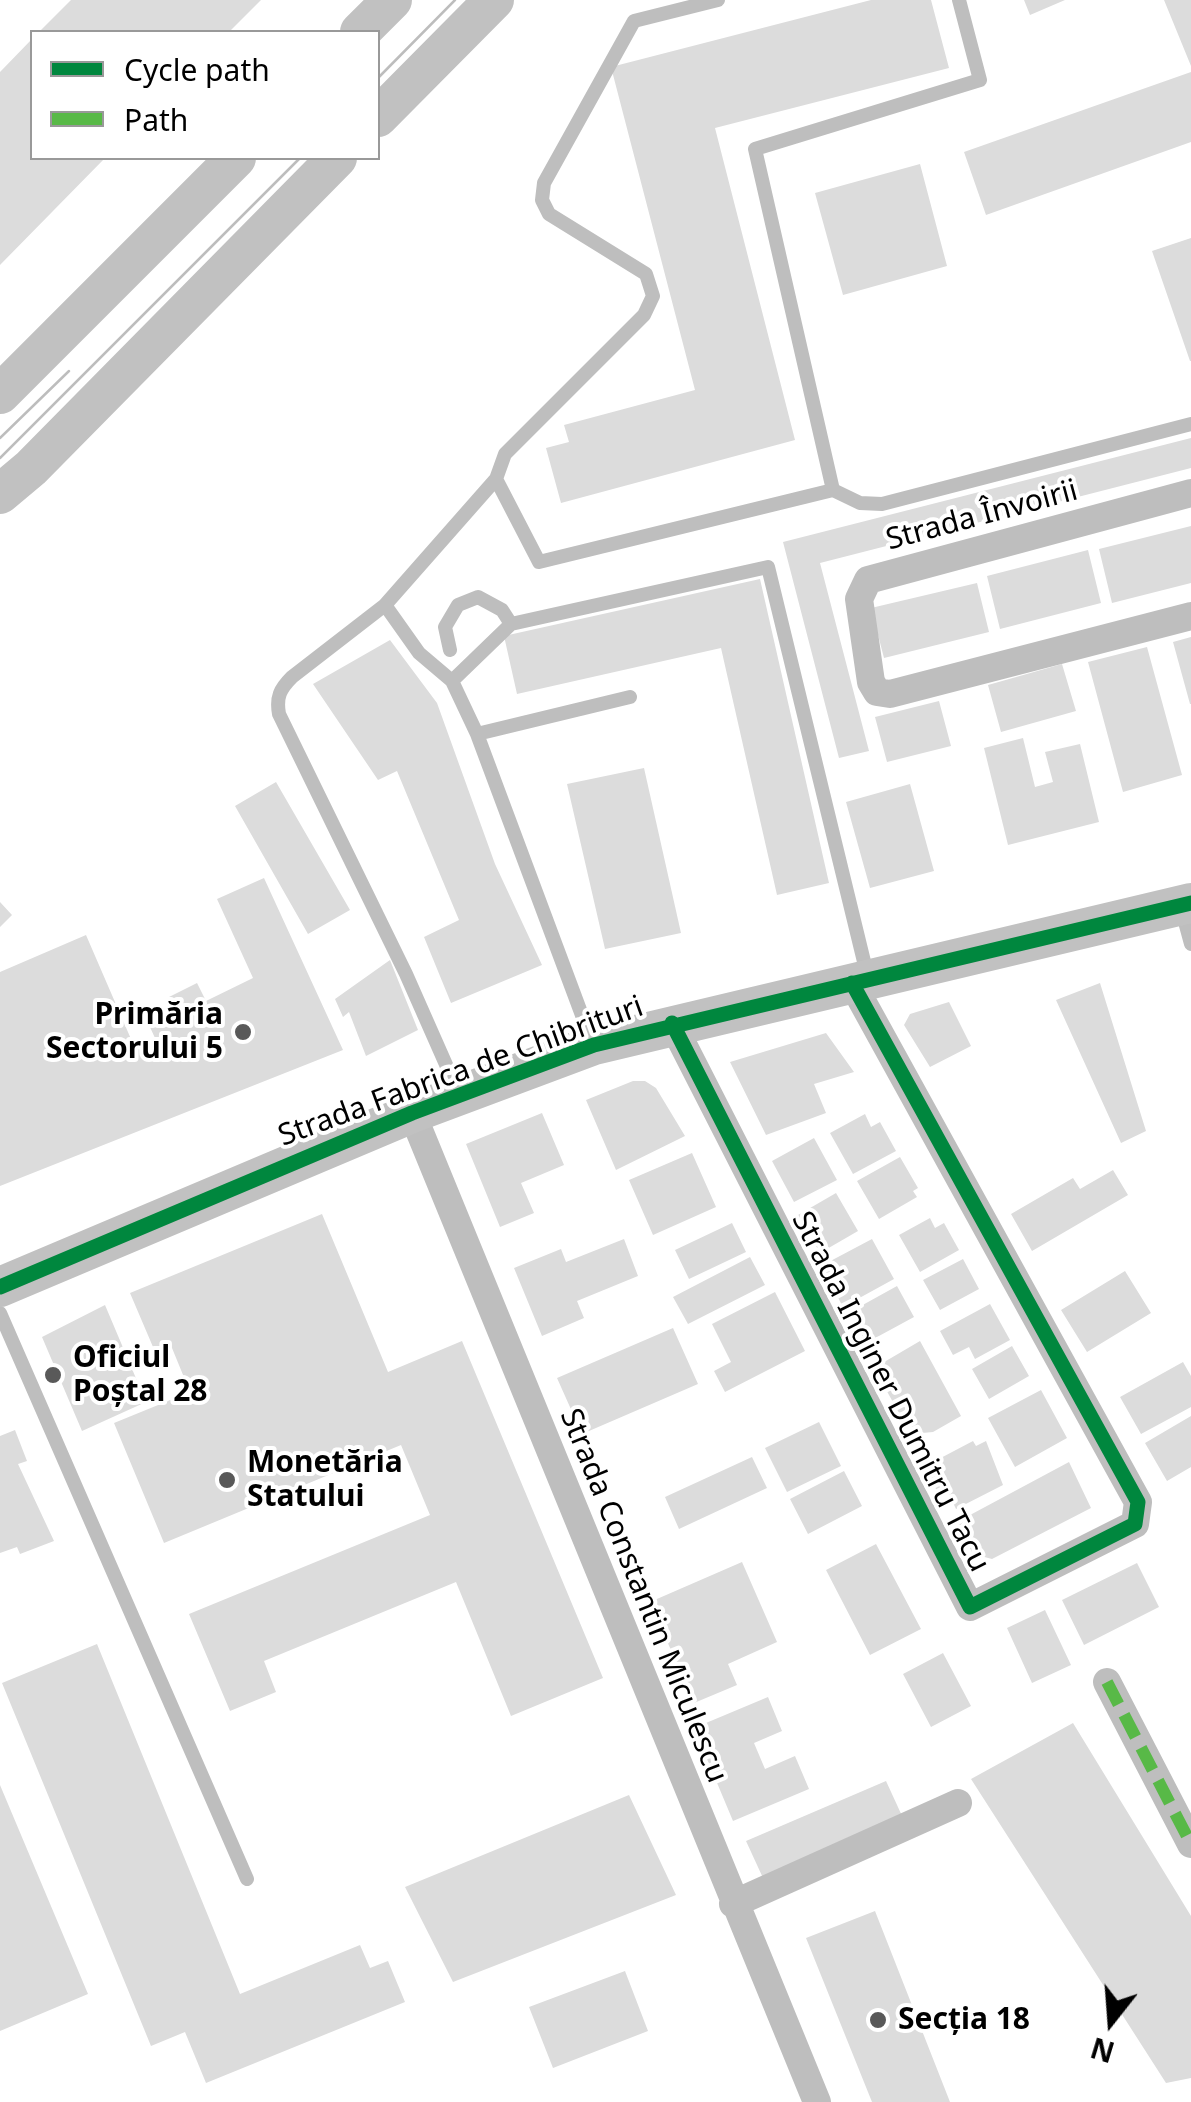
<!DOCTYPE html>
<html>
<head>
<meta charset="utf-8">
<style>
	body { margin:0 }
	#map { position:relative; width:1191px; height:2102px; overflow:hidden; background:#fff; font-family:"Noto Sans",sans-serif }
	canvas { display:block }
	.legend { position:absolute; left:30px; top:30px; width:350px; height:130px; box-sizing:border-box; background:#fff; border:2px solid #999; margin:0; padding:12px 18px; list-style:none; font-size:30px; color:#000 }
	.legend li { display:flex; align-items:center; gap:20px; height:50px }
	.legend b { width:50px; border:2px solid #999 }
	.north { position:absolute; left:1061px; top:1972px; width:100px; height:100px; -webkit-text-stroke:8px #fff; paint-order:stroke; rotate:197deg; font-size:28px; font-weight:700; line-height:40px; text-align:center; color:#000 }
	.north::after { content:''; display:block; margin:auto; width:35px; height:45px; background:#000; clip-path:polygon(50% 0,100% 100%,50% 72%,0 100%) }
</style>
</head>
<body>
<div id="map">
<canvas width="1191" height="2102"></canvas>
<ul class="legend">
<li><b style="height:12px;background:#00873e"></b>Cycle path</li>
<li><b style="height:12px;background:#58b947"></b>Path</li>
</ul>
<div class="north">N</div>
</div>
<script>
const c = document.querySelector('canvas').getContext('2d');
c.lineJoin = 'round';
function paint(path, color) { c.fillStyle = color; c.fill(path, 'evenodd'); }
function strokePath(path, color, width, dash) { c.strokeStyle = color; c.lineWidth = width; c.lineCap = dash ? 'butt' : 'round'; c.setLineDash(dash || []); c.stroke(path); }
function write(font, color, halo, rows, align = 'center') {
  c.font = font + ' "Noto Sans",sans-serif'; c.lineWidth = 8; c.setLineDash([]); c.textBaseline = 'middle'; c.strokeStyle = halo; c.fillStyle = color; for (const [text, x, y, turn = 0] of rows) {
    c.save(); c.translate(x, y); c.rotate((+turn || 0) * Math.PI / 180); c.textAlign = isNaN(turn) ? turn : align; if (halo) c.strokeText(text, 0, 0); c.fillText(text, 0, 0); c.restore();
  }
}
paint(new Path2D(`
	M 71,0 L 261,0 L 229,32 L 39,32 Z
	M 871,0 L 931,0 L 949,68 L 715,128 L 795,440 L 561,503 L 546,448 L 569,442 L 564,425 L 695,390 L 611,67 Z
	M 1024,0 L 1065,0 L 1030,15 Z
	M 1164,0 L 1191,0 L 1191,66 Z
	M 32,39 L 32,158 L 105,158 L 0,265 L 0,72 Z
	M 1191,72 L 1191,142 L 986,215 L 964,152 Z
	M 920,164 L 947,266 L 843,295 L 815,193 Z
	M 1191,238 L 1191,361 L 1190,361 L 1152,251 Z
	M 1191,438 L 1191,468 L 820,563 L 869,751 L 839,758 L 783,542 Z
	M 1191,526 L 1191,583 L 1112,603 L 1099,549 Z
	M 1088,550 L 1101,603 L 1000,629 L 987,576 Z
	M 760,579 L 829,883 L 777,895 L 721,648 L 517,694 L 504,636 Z
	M 977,583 L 989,632 L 884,658 L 871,608 Z
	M 1191,637 L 1191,704 L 1190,704 L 1173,642 Z
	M 390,640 L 437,703 L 495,864 L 542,965 L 451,1003 L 424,937 L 459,920 L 397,771 L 378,780 L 313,684 Z
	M 1147,647 L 1182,775 L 1123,792 L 1088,662 Z
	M 1062,664 L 1076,711 L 1001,732 L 988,685 Z
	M 939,701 L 951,746 L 887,762 L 875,717 Z
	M 1023,738 L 1035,787 L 1053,782 L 1045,752 L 1080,744 L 1099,822 L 1008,845 L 984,748 Z
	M 644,768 L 681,933 L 605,949 L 567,784 Z
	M 276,782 L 350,910 L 308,934 L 235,806 Z
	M 910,784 L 934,871 L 870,888 L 846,802 Z
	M 264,878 L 343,1050 L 0,1186 L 0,972 L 86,935 L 134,1046 L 155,1038 L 149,1025 L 176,1012 L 169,997 L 197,983 L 206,1001 L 253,978 L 217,899 Z
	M 0,902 L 12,915 L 0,927 Z
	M 390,960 L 418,1030 L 366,1056 L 349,1012 L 343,1017 L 335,999 Z
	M 1100,983 L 1146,1131 L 1121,1143 L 1056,1000 Z
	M 949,1002 L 971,1046 L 930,1067 L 904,1025 L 910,1014 Z
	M 826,1033 L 854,1072 L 814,1084 L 826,1113 L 766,1135 L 730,1062 Z
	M 633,1081 L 645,1081 L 656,1088 L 685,1136 L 616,1170 L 586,1100 Z
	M 542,1113 L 564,1165 L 521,1183 L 534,1213 L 500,1227 L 466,1144 Z
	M 865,1114 L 871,1127 L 880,1122 L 896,1151 L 853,1174 L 830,1133 Z
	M 814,1138 L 837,1180 L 794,1202 L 772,1161 Z
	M 692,1153 L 716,1207 L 653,1235 L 629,1180 Z
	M 900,1157 L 918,1188 L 913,1191 L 917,1197 L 879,1219 L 857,1181 Z
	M 1113,1170 L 1128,1195 L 1032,1251 L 1011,1214 L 1073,1178 L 1080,1189 Z
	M 836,1193 L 858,1231 L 820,1253 L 798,1215 Z
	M 322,1214 L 388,1372 L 462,1341 L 603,1678 L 511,1716 L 456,1582 L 264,1661 L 276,1692 L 230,1711 L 189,1614 L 430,1515 L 401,1445 L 164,1543 L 114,1423 L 190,1392 L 172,1348 L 156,1354 L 130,1293 Z
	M 930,1218 L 935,1228 L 944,1223 L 959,1250 L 920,1272 L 899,1235 Z
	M 732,1223 L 746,1252 L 689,1279 L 675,1250 Z
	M 624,1239 L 638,1276 L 577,1301 L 584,1318 L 542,1336 L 514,1268 L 561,1249 L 566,1262 Z
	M 872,1239 L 894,1279 L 843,1307 L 821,1266 Z
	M 750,1257 L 765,1285 L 688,1324 L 673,1297 Z
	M 963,1259 L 979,1289 L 940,1310 L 923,1280 Z
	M 1125,1271 L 1151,1313 L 1087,1352 L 1061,1310 Z
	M 897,1286 L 914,1317 L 866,1343 L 850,1312 Z
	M 775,1292 L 805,1351 L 725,1392 L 714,1371 L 731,1362 L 712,1324 Z
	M 990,1304 L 1010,1340 L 975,1359 L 969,1347 L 953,1355 L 940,1331 Z
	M 105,1305 L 146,1402 L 82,1431 L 42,1337 Z
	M 673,1328 L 698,1384 L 582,1434 L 557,1378 Z
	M 920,1341 L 961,1416 L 933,1432 L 922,1433 L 904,1422 L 874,1368 Z
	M 1012,1346 L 1029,1376 L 989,1399 L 972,1369 Z
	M 1183,1362 L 1191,1376 L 1191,1407 L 1141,1434 L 1120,1397 Z
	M 1041,1390 L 1067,1438 L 1015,1467 L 988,1418 Z
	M 1191,1416 L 1191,1467 L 1167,1481 L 1145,1443 Z
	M 819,1422 L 841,1466 L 787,1492 L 765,1448 Z
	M 15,1430 L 27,1461 L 18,1464 L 54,1541 L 20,1554 L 17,1547 L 0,1553 L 0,1436 Z
	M 973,1441 L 976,1446 L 986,1441 L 1003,1485 L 956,1509 L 947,1490 L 939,1495 L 927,1471 L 938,1466 L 935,1461 Z
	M 752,1457 L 767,1488 L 679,1529 L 665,1497 Z
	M 1069,1462 L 1091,1508 L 992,1559 L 973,1554 L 957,1522 Z
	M 844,1471 L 862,1506 L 808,1534 L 790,1499 Z
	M 876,1544 L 921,1629 L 870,1655 L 826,1570 Z
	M 742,1562 L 777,1642 L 728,1664 L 737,1685 L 694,1703 L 650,1602 Z
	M 1137,1563 L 1159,1607 L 1084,1645 L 1062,1600 Z
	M 1045,1610 L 1071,1665 L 1032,1683 L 1007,1628 Z
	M 97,1644 L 240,1994 L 360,1945 L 370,1968 L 388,1961 L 405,2002 L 206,2083 L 185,2032 L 151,2046 L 2,1683 Z
	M 943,1653 L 971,1706 L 931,1727 L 903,1674 Z
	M 768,1697 L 782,1731 L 754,1743 L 765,1769 L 795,1756 L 809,1789 L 733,1821 L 694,1728 Z
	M 1073,1723 L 1191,1916 L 1191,2078 L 1166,2083 L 971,1779 Z
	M 886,1781 L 903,1818 L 763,1878 L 746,1841 Z
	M 0,1785 L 88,1994 L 0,2031 Z
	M 629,1795 L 676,1895 L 453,1982 L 405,1887 Z
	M 875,1911 L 950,2102 L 872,2102 L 806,1938 Z
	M 625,1971 L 648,2031 L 553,2068 L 529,2007 Z`), '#dcdcdc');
strokePath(new Path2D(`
	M 496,479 L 539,562 L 833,490 L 860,503 L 882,504 L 1191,424
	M 833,490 L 755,149 L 980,80 L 959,0
	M 385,605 L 419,653 L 452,681 L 477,734 L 592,1042
	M 450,650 L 445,627 L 458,605 L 478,597 L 502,610 L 511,624
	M 452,681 L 511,624 L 768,567 L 868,978
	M 477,734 L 630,697
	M 1182,911 L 1191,944
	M 459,1094 L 406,974 L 279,714 C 276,697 280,689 292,677 L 385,605 L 496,479 L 505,454 L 644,315 L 653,296 L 646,274 L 549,214 L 542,200 L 544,183 L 634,21 L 718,0
	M 0,1313 L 247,1879`), '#bebebe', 14);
strokePath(new Path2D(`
	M 1191,493 L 868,580 L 859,599 L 871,682 L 877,692 L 890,694 L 1191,616
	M 672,1023 L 970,1607 L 1135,1524 L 1138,1502 L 852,983
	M 412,1113 L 817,2102
	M 1107,1682 L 1191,1844
	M 733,1904 L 958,1803`), '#bebebe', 28);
strokePath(new Path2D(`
	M 360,32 L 392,0
	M 378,117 L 494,0
	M 0,394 L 236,158
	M 0,494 L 31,468 L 337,158
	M 0,1287 L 412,1113 L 594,1045 L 1191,903`), '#c1c1c1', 40);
strokePath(new Path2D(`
	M 378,78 L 455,0
	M 0,438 L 69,371
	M 0,458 L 300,158`), '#bdbdbd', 2.5);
strokePath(new Path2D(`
	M 1107,1682 L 1191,1844`), '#58b947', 12, [25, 12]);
strokePath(new Path2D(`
	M 672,1023 L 970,1607 L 1135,1524 L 1138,1502 L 852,983
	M 0,1287 L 412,1113 L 594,1045 L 1191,903`), '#00873e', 15);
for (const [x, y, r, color] of [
	[243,1032,10,"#595959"],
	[53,1375,10,"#595959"],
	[227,1480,10,"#595959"],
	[878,2020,10,"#595959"]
]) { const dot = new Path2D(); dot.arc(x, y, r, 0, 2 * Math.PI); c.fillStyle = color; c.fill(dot); strokePath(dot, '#fff', 4); }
write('30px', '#000', '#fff', [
	["Strada Învoirii",982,516,-15],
	["Strada Fabrica de Chibrituri",461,1072,-20],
	["Strada Inginer Dumitru Tacu",890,1392,63],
	["Strada Constantin Miculescu",643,1596,68]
]);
write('bold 30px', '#000', '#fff', [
	["Primăria",223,1015,"right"],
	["Sectorului 5",223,1049,"right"],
	["Oficiul",73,1358],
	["Poștal 28",73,1392],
	["Monetăria",247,1463],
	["Statului",247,1497],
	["Secția 18",898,2020]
], 'left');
</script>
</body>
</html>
